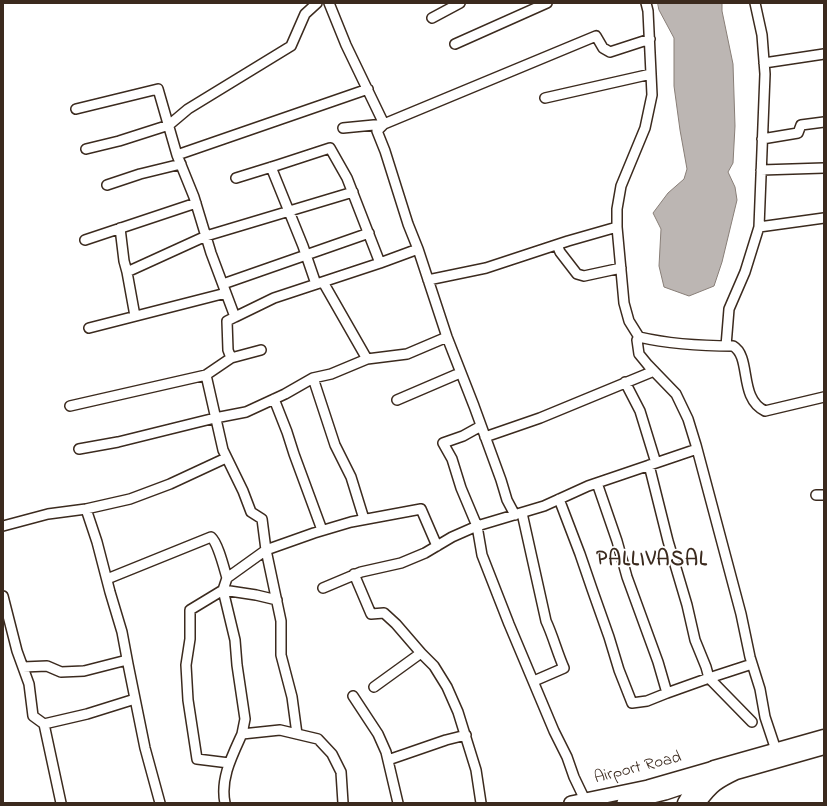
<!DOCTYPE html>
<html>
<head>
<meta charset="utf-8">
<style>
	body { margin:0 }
	#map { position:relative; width:827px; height:806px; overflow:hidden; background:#fff; font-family:"Indie Flower",sans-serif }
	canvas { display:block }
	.frame { position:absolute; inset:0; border:4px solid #3b2a1e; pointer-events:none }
</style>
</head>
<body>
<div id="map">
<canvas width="827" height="806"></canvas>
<div class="frame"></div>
</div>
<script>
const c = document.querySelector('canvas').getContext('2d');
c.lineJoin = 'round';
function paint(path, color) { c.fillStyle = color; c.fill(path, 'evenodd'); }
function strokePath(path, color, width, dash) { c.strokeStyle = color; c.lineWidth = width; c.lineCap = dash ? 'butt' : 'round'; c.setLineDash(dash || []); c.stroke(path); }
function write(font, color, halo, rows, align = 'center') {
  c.font = font + ' "Indie Flower",sans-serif'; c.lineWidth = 3.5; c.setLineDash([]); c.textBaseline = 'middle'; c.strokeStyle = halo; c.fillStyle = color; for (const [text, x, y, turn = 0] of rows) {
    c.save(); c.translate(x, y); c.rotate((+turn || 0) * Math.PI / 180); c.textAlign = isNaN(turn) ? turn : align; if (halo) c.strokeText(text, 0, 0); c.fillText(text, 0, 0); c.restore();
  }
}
const water = new Path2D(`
	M 658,3 L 722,3 L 722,11 L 733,64 L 735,126 L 733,163 L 728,172 L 735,187 L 737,200 L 722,262 L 714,286 L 689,296 L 664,287 L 659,266 L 661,229 L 653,213 L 668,193 L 684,179 L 687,169 L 680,130 L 674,86 L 674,38 L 659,10 Z`);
paint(water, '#bcb6b3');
strokePath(water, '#887e77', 1);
const minor = new Path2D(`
	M 329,3 L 346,45 L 384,124 L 377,131 L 385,151 L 408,224 L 418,249 L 447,337 L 474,406 L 501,480 L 507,500 L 515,515
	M 646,3 L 648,11 L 652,95 L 645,128 L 621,186 L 617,209 L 617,227 L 624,303 L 629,321 L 639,337 C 669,344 701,346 733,346 C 752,357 738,398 765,411 L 824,397
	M 432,18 L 460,3
	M 455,44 L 547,3
	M 764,63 L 824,54
	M 545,98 L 651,74
	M 76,109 L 158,89 L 177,155 L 194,197 L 211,253 L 235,317 L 274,298 L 380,263 L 347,178 L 330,148 L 278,165 L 236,178
	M 343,128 L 384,124 L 596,36 L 603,48 L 610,52 L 650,39
	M 762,139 L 798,133 L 801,125 L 824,122
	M 86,149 L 119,141 L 169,125 L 188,109 L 291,46 L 305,14 L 317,3
	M 177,155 L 368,89
	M 271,167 L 303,246 L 316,284
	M 761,170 L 824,168
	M 107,185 L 140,174 L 181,164
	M 759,227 L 824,218
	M 120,228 L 124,261 L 127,272 L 135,316
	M 85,240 L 196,203
	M 557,245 L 560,252 L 577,274 L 584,276 L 621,268
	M 380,263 L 418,249
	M 127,272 L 206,236 L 353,192
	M 428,280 L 486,268 L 568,241 L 617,227
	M 323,282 L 367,359
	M 223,284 L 369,233
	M 89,328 L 226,293
	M 639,337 L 637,340 L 639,354 L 648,365 L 676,394 L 688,419 L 696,445 L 741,614 L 750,657 L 760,689 L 765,717 L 776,750
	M 726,346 L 729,309 L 745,272 L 759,227 L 765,74 L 762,35 L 755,3
	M 231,358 L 228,350 L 227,321 L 235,317
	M 313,378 L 335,445 L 351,477 L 364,519
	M 625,382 L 640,411 L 656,463
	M 274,399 L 287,432 L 294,454 L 322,530
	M 397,400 L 460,373
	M 70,406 L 206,375
	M 481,426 L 463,436 L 443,443 L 452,459 L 461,488 L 477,526 L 482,555 L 509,624 L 554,731 L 567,757 L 574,777 L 585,800
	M 485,437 L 540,418 L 654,371
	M 79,449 L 118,442 L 215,418 L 246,412 L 285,394 L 313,378 L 331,374 L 367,359 L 407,354 L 447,337
	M 649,465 L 668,541 L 687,605 L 695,640 L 706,667 L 709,678 L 752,664
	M 816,495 L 824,495
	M 559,499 L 580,554 L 592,589 L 609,637 L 619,670 L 632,703 L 647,701 L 667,693 L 658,662 L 627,577 L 617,541 L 597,483
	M 86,509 L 97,542 L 110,592 L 122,632 L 128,664 L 145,748 L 160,803
	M 522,513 L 546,621 C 553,636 557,652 564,668 L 534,681
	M 3,526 L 48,514 L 86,509 L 130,499 L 170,484 L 226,458
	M 354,574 L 371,614 L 384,613 L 396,624 L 421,653
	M 107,579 L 211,537 C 218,543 224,568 227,578
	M 323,588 L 361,572 L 401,563 L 425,553 L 452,537 L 477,526 L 544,506 L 588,486 L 697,449
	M 3,596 L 17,651 L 29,684 L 33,716 L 44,724 L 87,714 L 135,699
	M 23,667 L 47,666 L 61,672 L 84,671 L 127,660
	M 374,687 L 421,653 L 434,666 L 447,687 L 458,712 L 476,770 L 481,803
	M 667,693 L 709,678 L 752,722
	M 353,696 L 378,734 L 386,752 L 398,803
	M 44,724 L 61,803
	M 242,734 L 245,719 L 237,665 L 235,640 L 223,590 L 256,595 L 277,600
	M 297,734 L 292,697 L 281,655 L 281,621 L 266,550 L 314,533 L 351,522 L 421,509 L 437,546
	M 388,760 L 446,740 L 466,735
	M 229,763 L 197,759 L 188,700 L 186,665 L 190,639 L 190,610 L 223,590 L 227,578 L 266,550 L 262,519 L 251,512 L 243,491 L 223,450 L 206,375 L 231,358 L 261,350
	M 225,803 C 220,779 232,756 242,734 L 280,730 L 318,739 L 332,754 L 341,772 L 343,803`);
const secondary = new Path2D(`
	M 571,803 L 648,787 L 714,768
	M 624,803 L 665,793 L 704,780`);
const primary = new Path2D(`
	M 685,803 C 693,789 701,777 714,768 L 824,737
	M 698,803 C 711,785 717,781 736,772 L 824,747`);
strokePath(minor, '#3b2a1e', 12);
strokePath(secondary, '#3b2a1e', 16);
strokePath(primary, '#3b2a1e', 17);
strokePath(minor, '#fff', 9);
strokePath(secondary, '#fff', 13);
strokePath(primary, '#fff', 14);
write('17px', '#3b2a1e', '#fff', [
	["Airport Road",638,769,-14]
]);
c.letterSpacing = '1px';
write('bold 21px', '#3b2a1e', '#fff', [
	["PALLIVASAL",652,562]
]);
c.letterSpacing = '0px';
</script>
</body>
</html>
